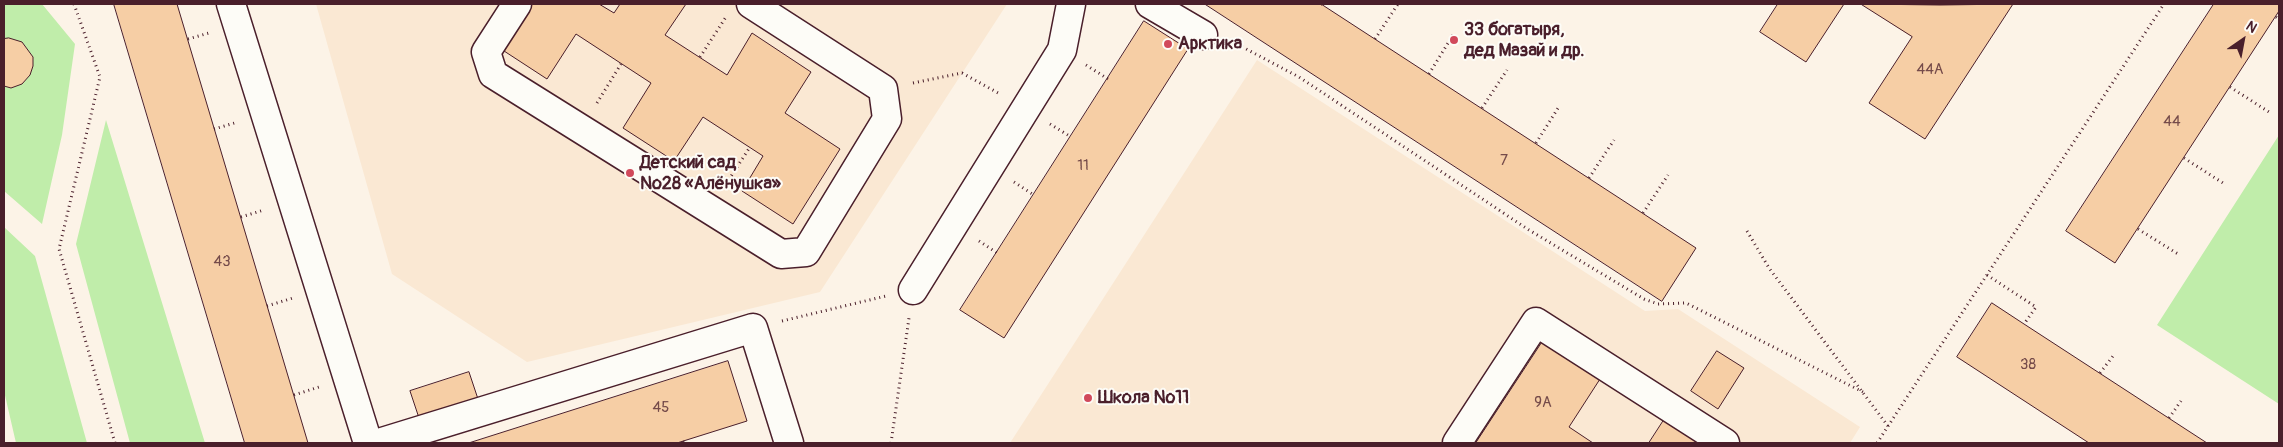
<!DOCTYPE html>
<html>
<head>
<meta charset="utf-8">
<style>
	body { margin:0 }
	#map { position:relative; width:2283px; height:447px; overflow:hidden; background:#fcf3e7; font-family:Pangolin,sans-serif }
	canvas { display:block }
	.frame { position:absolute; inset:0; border:5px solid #4a1f2b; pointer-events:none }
	.north { position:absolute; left:2218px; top:15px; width:50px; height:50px; -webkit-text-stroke:4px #fdfcf7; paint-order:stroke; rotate:33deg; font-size:14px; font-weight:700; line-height:20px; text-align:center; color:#4a1f2b }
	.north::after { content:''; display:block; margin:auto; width:18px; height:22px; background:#4a1f2b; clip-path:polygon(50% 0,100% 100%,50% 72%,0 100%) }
</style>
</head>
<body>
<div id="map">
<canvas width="2283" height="447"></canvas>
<div class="frame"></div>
<div class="north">N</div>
</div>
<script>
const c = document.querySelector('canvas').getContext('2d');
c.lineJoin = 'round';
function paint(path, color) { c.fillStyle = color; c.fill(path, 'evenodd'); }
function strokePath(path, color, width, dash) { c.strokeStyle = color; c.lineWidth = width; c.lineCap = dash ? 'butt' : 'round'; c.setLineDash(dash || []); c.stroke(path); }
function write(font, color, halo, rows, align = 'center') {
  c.font = font + ' Pangolin,sans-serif'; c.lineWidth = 4; c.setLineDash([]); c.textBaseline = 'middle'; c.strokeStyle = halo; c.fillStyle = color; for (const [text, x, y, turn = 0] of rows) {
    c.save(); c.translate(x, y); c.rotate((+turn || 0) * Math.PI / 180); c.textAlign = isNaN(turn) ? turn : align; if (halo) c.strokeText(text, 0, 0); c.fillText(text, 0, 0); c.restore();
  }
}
paint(new Path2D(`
	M 316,4 L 1007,4 L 820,292 L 527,362 L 392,274 Z
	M 1257,60 L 1645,311 L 1678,309 L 1860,427 L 1850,443 L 1010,443 Z`), '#fae8d3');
paint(new Path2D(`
	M 4,4 L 42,4 L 75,44 L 62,135 L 42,224 L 4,191 Z
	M 106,120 L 205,443 L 130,443 L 76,244 Z
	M 2279,135 L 2279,404 L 2157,325 Z
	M 4,227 L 35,256 L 87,443 L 16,443 L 4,391 Z`), '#c0edaa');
const building = new Path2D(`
	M 114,4 L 177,4 L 308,443 L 245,443 Z
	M 530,4 L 599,4 L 614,13 L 620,4 L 686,4 L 665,35 L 727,75 L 752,33 L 811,72 L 785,113 L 840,149 L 793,224 L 742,191 L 763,156 L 703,117 L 674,161 L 623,128 L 651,83 L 576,34 L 547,79 L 501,49 Z
	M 1205,4 L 1321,4 L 1696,248 L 1662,301 Z
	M 1778,4 L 1844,4 L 1806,62 L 1760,32 Z
	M 1861,4 L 1940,5 L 2013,4 L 1925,139 L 1869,103 L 1912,37 Z
	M 2214,4 L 2279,4 L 2279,11 L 2115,263 L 2066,231 Z
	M 1144,21 L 1188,49 L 1004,338 L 960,310 Z
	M 9,38 L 22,42 L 33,57 L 33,66 L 30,75 L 22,84 L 11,88 L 4,86 L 4,39 Z
	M 1992,303 L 2024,324 L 2207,443 L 2089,443 L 1957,357 Z
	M 1543,341 L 1600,379 L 1569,427 L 1593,443 L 1476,443 Z
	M 1717,351 L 1744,368 L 1718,409 L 1691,391 Z
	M 728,361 L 747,421 L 677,443 L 469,443 Z
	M 469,372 L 479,402 L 420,421 L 410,391 Z
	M 1664,420 L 1700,443 L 1649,443 Z`);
paint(building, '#f6cea5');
strokePath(building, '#4a1f2b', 1);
const minor = new Path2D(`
	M 231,4 L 368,443
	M 517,4 L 486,52 L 493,74 L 781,254 L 806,252 L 887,119 L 883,89 L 751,4
	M 1150,4 L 1203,35
	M 913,290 L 1062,50 L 1071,4
	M 379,443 L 753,328 L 789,443
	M 1457,443 L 1536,322 L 1725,443`);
strokePath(minor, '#4a1f2b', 31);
strokePath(new Path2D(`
	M 74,4 L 100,77 L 59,249 L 115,443
	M 1321,4 L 1322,4
	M 2276,17 L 2279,19
	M 188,39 L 209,33
	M 1375,39 L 1398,4
	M 1233,42 L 1299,77 L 1529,230 L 1644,299 L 1658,304 L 1686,303 L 1863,392
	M 700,57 L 726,17
	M 1086,65 L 1108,79
	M 1429,74 L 1453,35
	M 913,83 L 962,73 L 1000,94
	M 2230,87 L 2269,112
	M 597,103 L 621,64
	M 1482,108 L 1507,70
	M 1050,124 L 1071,137
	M 214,129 L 238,122
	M 1536,143 L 1560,105
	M 2184,158 L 2223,183
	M 1589,178 L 1614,140
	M 1014,182 L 1034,195
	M 726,184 L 750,147
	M 1643,213 L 1668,175
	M 241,217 L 264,210
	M 2138,229 L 2178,254
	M 1747,231 L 1769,268 L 1888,426
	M 979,241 L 997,253
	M 1987,275 L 2036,307 L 2024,324
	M 267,306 L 293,298
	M 782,321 L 886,296
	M 2100,373 L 2113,356
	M 294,395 L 319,387
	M 2169,418 L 2181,401
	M 683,441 L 684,443
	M 891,443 L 909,318
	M 1877,443 L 2164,4`), '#4a1f2b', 3, [1, 4]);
strokePath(minor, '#fdfcf7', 28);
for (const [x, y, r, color] of [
	[1454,40,5,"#d1495b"],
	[1168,44,5,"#d1495b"],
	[630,173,5,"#d1495b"],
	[1088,398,5,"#d1495b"]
]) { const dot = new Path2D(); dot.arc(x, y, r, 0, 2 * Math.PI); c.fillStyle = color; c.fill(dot); strokePath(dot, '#fdfcf7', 2); }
write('15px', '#754b4a', null, [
	["44А",1930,70],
	["44",2172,122],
	["7",1504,161],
	["11",1083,166],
	["43",222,262],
	["38",2028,365],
	["9А",1543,403],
	["45",661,408]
]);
write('bold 18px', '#4a1f2b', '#fdfcf7', [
	["33 богатыря,",1464,30],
	["дед Мазай и др.",1464,51],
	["Арктика",1178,44],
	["Детский сад",640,163],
	["№28 «Алёнушка»",640,184],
	["Школа №11",1098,398]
], 'left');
</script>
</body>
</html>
